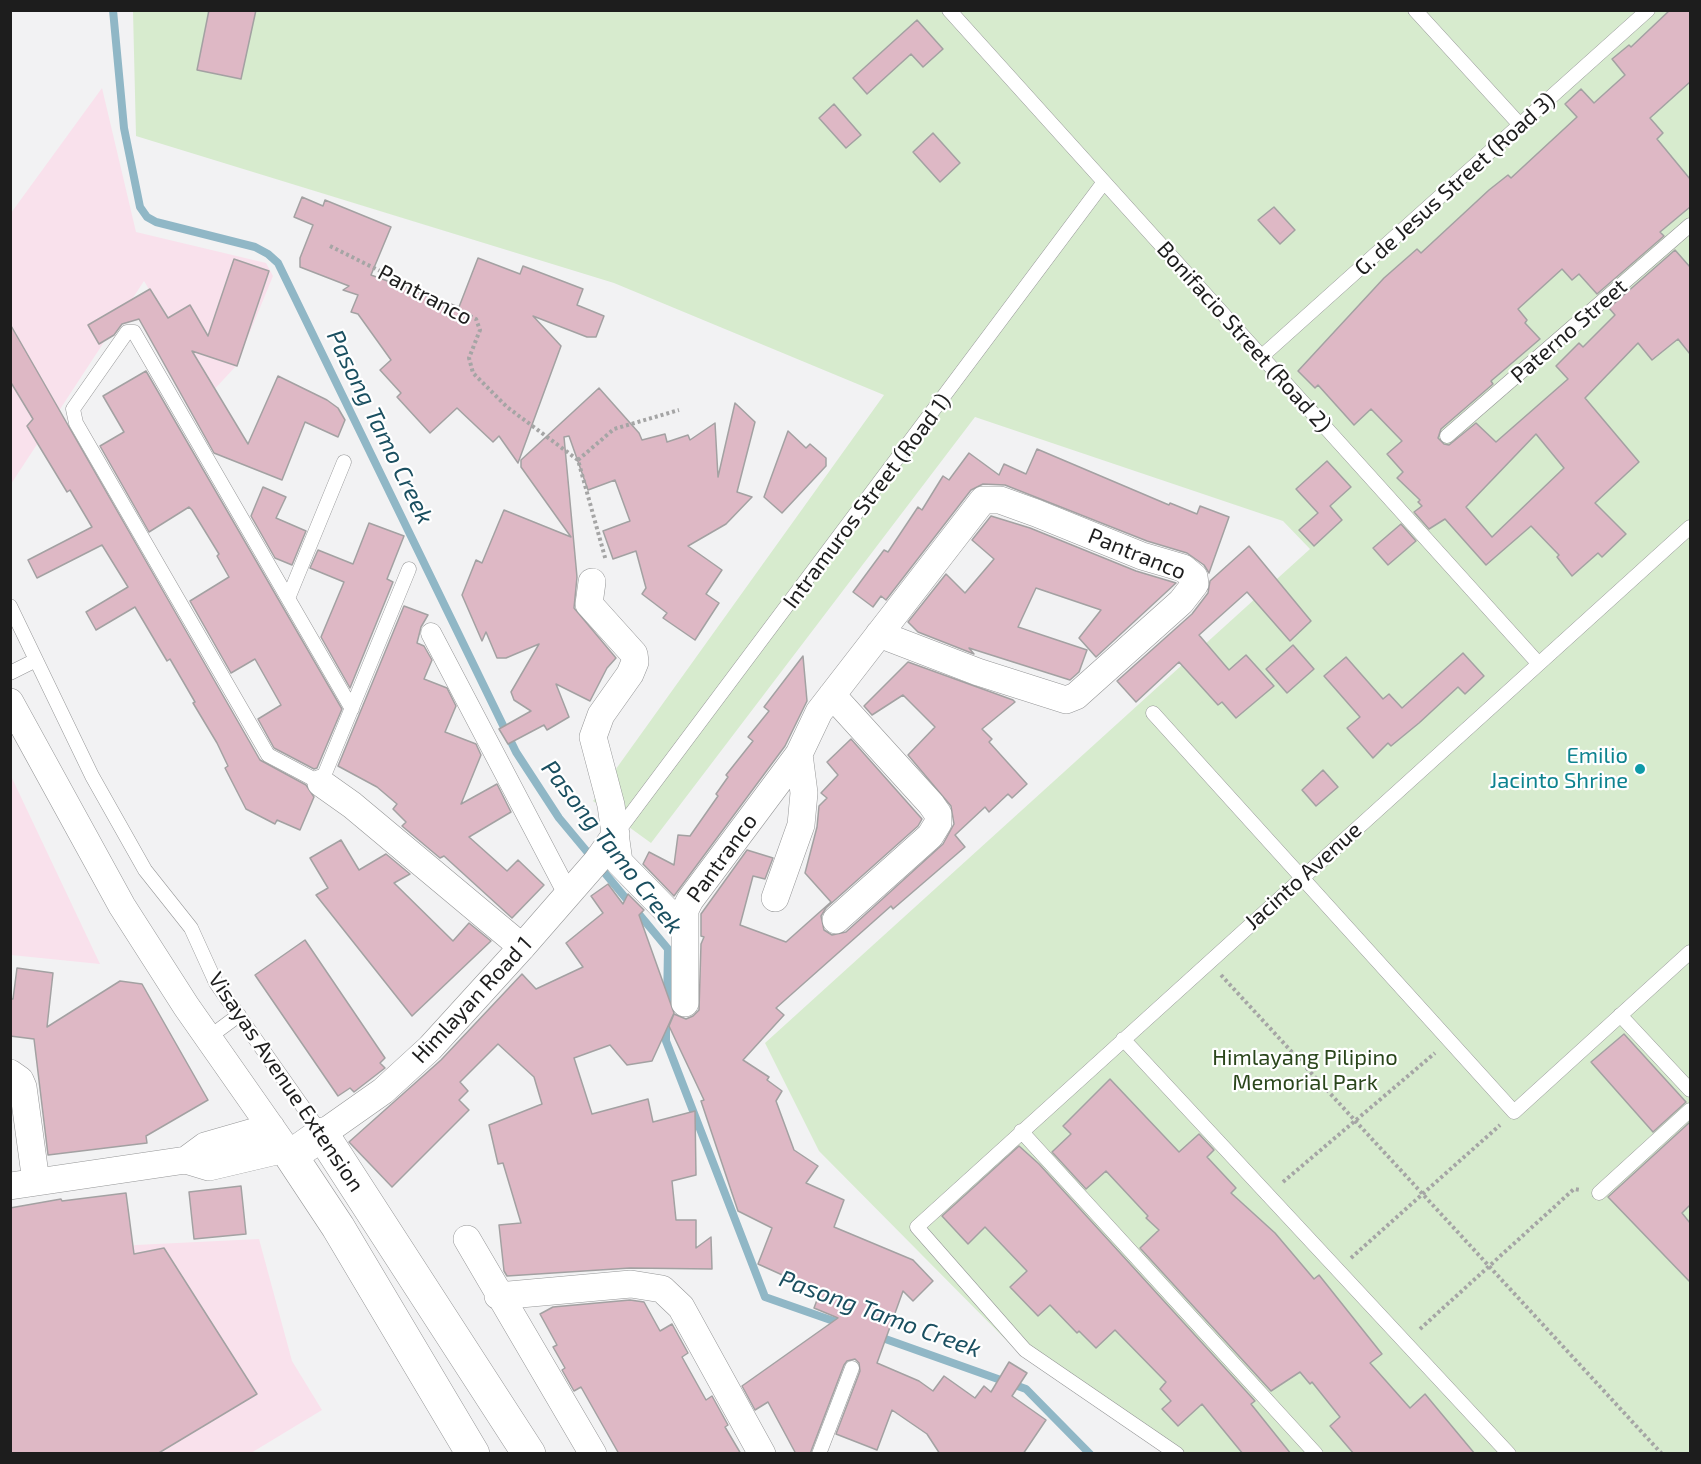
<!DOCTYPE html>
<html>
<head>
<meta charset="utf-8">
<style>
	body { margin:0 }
	#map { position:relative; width:1701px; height:1464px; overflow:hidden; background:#f2f2f3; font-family:"Exo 2",sans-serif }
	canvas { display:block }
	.frame { position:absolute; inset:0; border:12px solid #1d1d1d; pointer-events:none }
</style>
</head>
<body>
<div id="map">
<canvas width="1701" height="1464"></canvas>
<div class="frame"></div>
</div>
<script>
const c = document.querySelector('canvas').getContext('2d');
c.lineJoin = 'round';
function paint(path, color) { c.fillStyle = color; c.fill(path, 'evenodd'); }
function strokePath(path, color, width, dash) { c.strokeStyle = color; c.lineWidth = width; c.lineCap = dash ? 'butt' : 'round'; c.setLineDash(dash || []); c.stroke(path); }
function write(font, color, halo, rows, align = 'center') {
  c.font = font + ' "Exo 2",sans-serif'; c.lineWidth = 4.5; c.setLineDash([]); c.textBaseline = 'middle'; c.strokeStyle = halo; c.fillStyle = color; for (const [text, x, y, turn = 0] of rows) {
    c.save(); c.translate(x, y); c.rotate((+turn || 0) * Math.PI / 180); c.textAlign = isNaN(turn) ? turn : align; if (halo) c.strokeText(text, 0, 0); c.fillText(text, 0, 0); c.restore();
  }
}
paint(new Path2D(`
	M 102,88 L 136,232 L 266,263 L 273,276 L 236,366 L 211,393 L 144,281 L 11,484 L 11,213 Z
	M 11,776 L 100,964 L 11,955 Z
	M 259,1239 L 292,1361 L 322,1410 L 251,1453 L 11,1454 L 11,1268 L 136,1245 Z`), '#f9e1ec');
paint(new Path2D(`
	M 133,11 L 1690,11 L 1690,1453 L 1171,1453 L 1020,1354 L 819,1151 L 765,1043 L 1310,549 L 1283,521 L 975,417 L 651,843 L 593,801 L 884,395 L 614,283 L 136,136 Z`), '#d7ebce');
strokePath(new Path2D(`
	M 113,10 L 124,128 L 140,207 L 147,217 L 156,222 L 255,247 L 268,254 L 278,263 L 516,752 L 559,818 L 668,949 L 667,1003
	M 666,1019 L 666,1041 L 765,1297 L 845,1325
	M 877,1336 L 1026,1389 L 1090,1454`), '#90b7c6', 8);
const building = new Path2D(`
	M 209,10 L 256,10 L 241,79 L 197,70 Z
	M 1670,10 L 1690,10 L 1690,82 L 1650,118 L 1663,133 L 1657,139 L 1690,179 L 1690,207 L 1660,232 L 1664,236 L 1597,294 L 1579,274 L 1572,280 L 1562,269 L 1518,309 L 1527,320 L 1525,323 L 1540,339 L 1491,381 L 1493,384 L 1441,429 L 1438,438 L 1444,444 L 1449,445 L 1476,423 L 1496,442 L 1568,379 L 1556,366 L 1579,343 L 1583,347 L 1615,315 L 1609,308 L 1675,250 L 1690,267 L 1690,354 L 1678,339 L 1652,360 L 1638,343 L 1585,398 L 1639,462 L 1595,503 L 1626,534 L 1602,557 L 1598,553 L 1572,576 L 1557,557 L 1559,555 L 1531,526 L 1486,565 L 1445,519 L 1429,529 L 1414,512 L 1422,506 L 1418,502 L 1420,500 L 1397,478 L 1403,472 L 1387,454 L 1402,441 L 1371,409 L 1354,425 L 1318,385 L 1315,388 L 1298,371 L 1384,278 L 1417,249 L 1421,253 L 1489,190 L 1508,175 L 1511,178 L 1577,117 L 1565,104 L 1581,89 L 1594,103 L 1625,75 L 1612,59 L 1629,45 L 1631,47 ZM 1536,434 L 1564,468 L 1492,537 L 1466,507 Z
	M 917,20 L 943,49 L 923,67 L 911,54 L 867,94 L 853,78 Z
	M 834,104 L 861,135 L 846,148 L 819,118 Z
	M 933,133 L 960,163 L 940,182 L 913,152 Z
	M 302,197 L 323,206 L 325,200 L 391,227 L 371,275 L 459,307 L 478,258 L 520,274 L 523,266 L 583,289 L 577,305 L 604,316 L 596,337 L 587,337 L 533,316 L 561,346 L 518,463 L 499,436 L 493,442 L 457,408 L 430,433 L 397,397 L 401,393 L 380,370 L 391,360 L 358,314 L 351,312 L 358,295 L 343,290 L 349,286 L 300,267 L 300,258 L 313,225 L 294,217 Z
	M 1274,207 L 1295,230 L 1280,244 L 1258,220 Z
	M 234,259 L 269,271 L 237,366 L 192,351 L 248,444 L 278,376 L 327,400 L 338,408 L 345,420 L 338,437 L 305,422 L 282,480 L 214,453 L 139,319 L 122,324 L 114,335 L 99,344 L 88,325 L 150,289 L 168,318 L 190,305 L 208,336 Z
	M 10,324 L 260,760 L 306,785 L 314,797 L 300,830 L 277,820 L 275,824 L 246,809 L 225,768 L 228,766 L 217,743 L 193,703 L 195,702 L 170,659 L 167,661 L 135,607 L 96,630 L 86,612 L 128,587 L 102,545 L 37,578 L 28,560 L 92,527 L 70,490 L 67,492 L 27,426 L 33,419 L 10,381 Z
	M 146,371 L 342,709 L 317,768 L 314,769 L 274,748 L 258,719 L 281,705 L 255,659 L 231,673 L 190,601 L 229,577 L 217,556 L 219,554 L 192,510 L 189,507 L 149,532 L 100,446 L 124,432 L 103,396 Z
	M 599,388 L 639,433 L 642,440 L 665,434 L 667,442 L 688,435 L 690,440 L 715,423 L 718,477 L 735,403 L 755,422 L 737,492 L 752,497 L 726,524 L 688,546 L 722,570 L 706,594 L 719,603 L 695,640 L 663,618 L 667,613 L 642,594 L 646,588 L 636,551 L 613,559 L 603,531 L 630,521 L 615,480 L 588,490 L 569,436 L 564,437 L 577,577 L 574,608 L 616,658 L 607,668 L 590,701 L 556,684 L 569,717 L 547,730 L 544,725 L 508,744 L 499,729 L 531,711 L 514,700 L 511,692 L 539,644 L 506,658 L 497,658 L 486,632 L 482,641 L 462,595 L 476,560 L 482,563 L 504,510 L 571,537 L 521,467 L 521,460 Z
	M 788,431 L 806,448 L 810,444 L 826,458 L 826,466 L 782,513 L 764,497 Z
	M 1037,449 L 1169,505 L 1170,503 L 1197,514 L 1200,506 L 1229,517 L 1209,573 L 1204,565 L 1187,553 L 1147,541 L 1005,485 L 983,484 L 971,490 L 886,600 L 881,596 L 873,607 L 853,592 L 884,550 L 888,552 L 918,507 L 922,510 L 943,476 L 949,480 L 969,453 L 999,475 L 1004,464 L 1026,474 Z
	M 1327,461 L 1351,487 L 1330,506 L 1342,520 L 1314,546 L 1299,530 L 1318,513 L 1296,489 Z
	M 263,487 L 286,497 L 276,518 L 306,531 L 292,565 L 275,558 L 251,516 Z
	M 991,516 L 1030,528 L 1136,571 L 1176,583 L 1096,657 L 1079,638 L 1101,610 L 1036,588 L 1018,627 L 1087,650 L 1079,672 L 1070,680 L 969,648 L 974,654 L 918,632 L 908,622 L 946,574 L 965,593 L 994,559 L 972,540 Z
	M 369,523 L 404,536 L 387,579 L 393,582 L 350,688 L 321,637 L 344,582 L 310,568 L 318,550 L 353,564 Z
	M 1401,524 L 1416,541 L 1388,565 L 1373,548 Z
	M 1249,546 L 1311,621 L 1290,641 L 1247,592 L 1199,635 L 1229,670 L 1246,655 L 1274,686 L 1236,718 L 1222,702 L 1218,705 L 1179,662 L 1136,702 L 1117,681 L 1192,614 L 1208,593 L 1210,581 Z
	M 404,606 L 428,615 L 421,627 L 417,643 L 424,646 L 432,660 L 424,679 L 447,688 L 456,706 L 445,732 L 476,744 L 481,755 L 461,804 L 497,784 L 511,812 L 469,837 L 507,871 L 518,860 L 544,885 L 512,918 L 444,856 L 440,858 L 402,826 L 406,822 L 393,809 L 397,804 L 377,787 L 338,766 Z
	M 1293,645 L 1314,669 L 1287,693 L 1266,669 Z
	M 1463,653 L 1484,676 L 1465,694 L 1458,687 L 1419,723 L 1391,746 L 1388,743 L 1373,758 L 1347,728 L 1360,717 L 1324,676 L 1346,657 L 1383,699 L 1389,694 L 1402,708 Z
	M 803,656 L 807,701 L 785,746 L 674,896 L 643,864 L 649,852 L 674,865 L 678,835 L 690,836 L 718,796 L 716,794 L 728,777 L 726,775 L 753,741 L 748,737 L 769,711 L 764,707 Z
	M 908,662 L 1013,700 L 1015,702 L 982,729 L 992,739 L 989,742 L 1027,784 L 1012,798 L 1008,794 L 989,812 L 985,807 L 955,835 L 965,847 L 893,909 L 891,906 L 776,1008 L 784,1015 L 743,1060 L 769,1077 L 767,1080 L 782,1091 L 776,1101 L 794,1150 L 818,1166 L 806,1183 L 844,1200 L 834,1227 L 913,1260 L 933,1281 L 913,1301 L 903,1291 L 877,1363 L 919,1381 L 933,1391 L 944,1376 L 975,1398 L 984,1386 L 991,1392 L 1009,1362 L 1027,1373 L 1012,1396 L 1046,1420 L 1023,1454 L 940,1454 L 927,1434 L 892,1410 L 877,1450 L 836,1434 L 860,1371 L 859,1363 L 855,1359 L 847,1361 L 844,1365 L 810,1454 L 796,1454 L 768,1402 L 755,1410 L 742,1386 L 838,1318 L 814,1308 L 820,1292 L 758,1264 L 772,1228 L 738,1211 L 701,1101 L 704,1100 L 669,1026 L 674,1014 L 686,1019 L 693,1016 L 699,1010 L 701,944 L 704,937 L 701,936 L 701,914 L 747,850 L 773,858 L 765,879 L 753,876 L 740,925 L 786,942 L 831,902 L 805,873 L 817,827 L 819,806 L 827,798 L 821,793 L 838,775 L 827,762 L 851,739 L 922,819 L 918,826 L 826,908 L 821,916 L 824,930 L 832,935 L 846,932 L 943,844 L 954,824 L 951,806 L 908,755 L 935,727 L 903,695 L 872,715 L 864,706 Z
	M 1323,770 L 1338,787 L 1316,806 L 1302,790 Z
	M 341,840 L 359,870 L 386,854 L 410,874 L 394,883 L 453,941 L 469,923 L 491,941 L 412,1016 L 316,895 L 328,888 L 310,858 Z
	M 608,884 L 623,904 L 628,894 L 644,910 L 639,915 L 674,1013 L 652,1061 L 627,1065 L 610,1045 L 574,1058 L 592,1114 L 648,1099 L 653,1122 L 695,1111 L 696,1175 L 672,1181 L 676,1220 L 696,1220 L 696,1248 L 711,1237 L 712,1269 L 630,1268 L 507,1276 L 504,1271 L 499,1225 L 521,1223 L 503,1163 L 498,1164 L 489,1125 L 542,1104 L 534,1077 L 498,1044 L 460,1082 L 468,1091 L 459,1100 L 469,1110 L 392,1187 L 349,1142 L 441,1060 L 522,974 L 536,989 L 583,967 L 566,943 L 603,913 L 591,896 Z
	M 305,940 L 385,1058 L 380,1063 L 385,1068 L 354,1092 L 350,1088 L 338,1096 L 255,975 Z
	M 17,968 L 53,973 L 47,1027 L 120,981 L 142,984 L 208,1100 L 146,1136 L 147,1143 L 48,1155 L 34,1039 L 10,1036 L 10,999 L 13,999 Z
	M 1624,1034 L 1686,1102 L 1653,1132 L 1591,1062 Z
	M 1110,1079 L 1179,1152 L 1199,1134 L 1214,1150 L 1207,1157 L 1236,1188 L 1231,1193 L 1275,1233 L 1314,1279 L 1319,1275 L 1382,1354 L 1370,1363 L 1410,1408 L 1425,1394 L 1475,1454 L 1354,1454 L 1330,1426 L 1340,1417 L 1312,1382 L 1310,1384 L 1300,1372 L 1271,1391 L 1140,1248 L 1159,1230 L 1146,1218 L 1148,1216 L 1106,1171 L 1086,1189 L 1052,1152 L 1071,1134 L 1063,1126 Z
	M 1690,1122 L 1690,1205 L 1682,1213 L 1690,1223 L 1690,1282 L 1608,1197 Z
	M 1019,1146 L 1039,1164 L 1255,1401 L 1251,1404 L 1291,1454 L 1243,1454 L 1202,1404 L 1178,1426 L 1162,1409 L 1171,1401 L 1160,1389 L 1166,1382 L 1115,1330 L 1096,1348 L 1079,1331 L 1077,1333 L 1050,1305 L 1038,1316 L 1010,1287 L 1027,1271 L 985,1227 L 968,1244 L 942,1216 Z
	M 241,1186 L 246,1234 L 194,1239 L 189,1192 Z
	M 126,1193 L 134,1254 L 164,1248 L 257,1394 L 157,1454 L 10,1454 L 10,1208 L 61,1199 L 62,1201 Z
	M 630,1300 L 644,1302 L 660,1331 L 672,1324 L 688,1353 L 682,1357 L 706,1400 L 712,1396 L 728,1425 L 725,1427 L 741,1454 L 619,1454 L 581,1387 L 574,1391 L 562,1370 L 565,1368 L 553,1347 L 557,1345 L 540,1314 L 553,1307 Z`);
paint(building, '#deb8c5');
strokePath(building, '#a3a1a2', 1.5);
const service = new Path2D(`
	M 949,10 L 1538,663
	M 1415,10 L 1521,126
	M 1261,357 L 1648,10
	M 1447,436 L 1690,225
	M 289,596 L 344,462
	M 10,606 L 92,776 L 145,870 L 191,928 L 216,983 L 322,1134
	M 10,673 L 36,660
	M 352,709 L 134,332 L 127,332 L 73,409 L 76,423 L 268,755 L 321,783 L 409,569
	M 1153,713 L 1514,1112 L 1690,952
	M 616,834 L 1104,182
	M 1620,1015 L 1690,1090
	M 208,1038 L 239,1015
	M 1123,1039 L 1509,1454
	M 1021,1131 L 1316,1454
	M 1599,1193 L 1690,1110
	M 819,1454 L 852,1368
	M 1177,1454 L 1025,1350 L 917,1227 L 1690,527`);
const pedestrian = new Path2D(`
	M 431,633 L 568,894`);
const minor = new Path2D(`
	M 592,582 L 589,604 L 634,654 L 635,662 L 630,674 L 601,715 L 593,737 L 611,805 L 619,862 L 668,912 L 676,914 L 685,910 L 690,900 L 799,754 L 819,712 L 983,500 L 1000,500 L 1036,513 L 1142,556 L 1183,568 L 1194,577 L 1195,584 L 1181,602 L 1076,696 L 1066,700 L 978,672 L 879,634
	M 832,695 L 931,804 L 938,814 L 938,823 L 930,836 L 836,920
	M 10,702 L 122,906 L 186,1006 L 291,1156
	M 321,783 L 352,805 L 522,947
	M 775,898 L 801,825 L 804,793 L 799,754
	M 685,1003 L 685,910
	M 10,1073 L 20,1080 L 23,1087 L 36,1182
	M 322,1134 L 383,1091 L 430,1048 L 522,947 L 597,861 L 616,834
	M 186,1160 L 205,1146 L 271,1127
	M 10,1186 L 186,1160 L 209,1167 L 285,1149
	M 467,1239 L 593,1454
	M 498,1296 L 631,1284 L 662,1289 L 681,1307 L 762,1454`);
const tertiary = new Path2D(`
	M 473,1454 L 338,1227 L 291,1156 L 322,1134 L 529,1454`);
strokePath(service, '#959697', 15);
strokePath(pedestrian, '#959697', 21);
strokePath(minor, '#959697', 28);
strokePath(tertiary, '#959697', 34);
strokePath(new Path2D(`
	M 330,246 L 476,319 L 480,330 L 469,358 L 473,373 L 507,407 L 578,460 L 606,561
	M 578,460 L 614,429 L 679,410
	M 1221,975 L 1662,1454
	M 1283,1182 L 1435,1053
	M 1351,1258 L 1500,1125
	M 1420,1329 L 1574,1189 L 1580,1190`), '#a5a5a5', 4, [3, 3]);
strokePath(service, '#fff', 14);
strokePath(pedestrian, '#fff', 20);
strokePath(minor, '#fff', 27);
strokePath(tertiary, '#fff', 33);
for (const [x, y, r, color] of [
	[1640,769,6,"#0f9aa8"]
]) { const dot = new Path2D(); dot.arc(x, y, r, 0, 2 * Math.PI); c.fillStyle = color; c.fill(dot); strokePath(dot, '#fff', 2); }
write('22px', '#1d1d1d', '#fff', [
	["G. de Jesus Street (Road 3)",1455,184,-42],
	["Pantranco",425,295,28],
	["Paterno Street",1569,331,-41],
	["Bonifacio Street (Road 2)",1244,337,48],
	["Intramuros Street (Road 1)",867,501,-53],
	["Pantranco",1137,554,22],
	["Pantranco",722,858,-54],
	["Jacinto Avenue",1303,876,-42],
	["Himlayan Road 1",472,1000,-47],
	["Visayas Avenue Extension",286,1082,56]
]);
write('22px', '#0d838f', '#fff', [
	["Emilio",1628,756],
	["Jacinto Shrine",1628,781]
], 'right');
write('22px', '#2a461b', '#fff', [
	["Himlayang Pilipino",1305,1058],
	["Memorial Park",1305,1083]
]);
write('italic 24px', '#1a4f60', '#fff', [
	["Pasong Tamo Creek",380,427,64],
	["Pasong Tamo Creek",612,847,52],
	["Pasong Tamo Creek",880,1314,20]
]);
</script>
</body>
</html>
